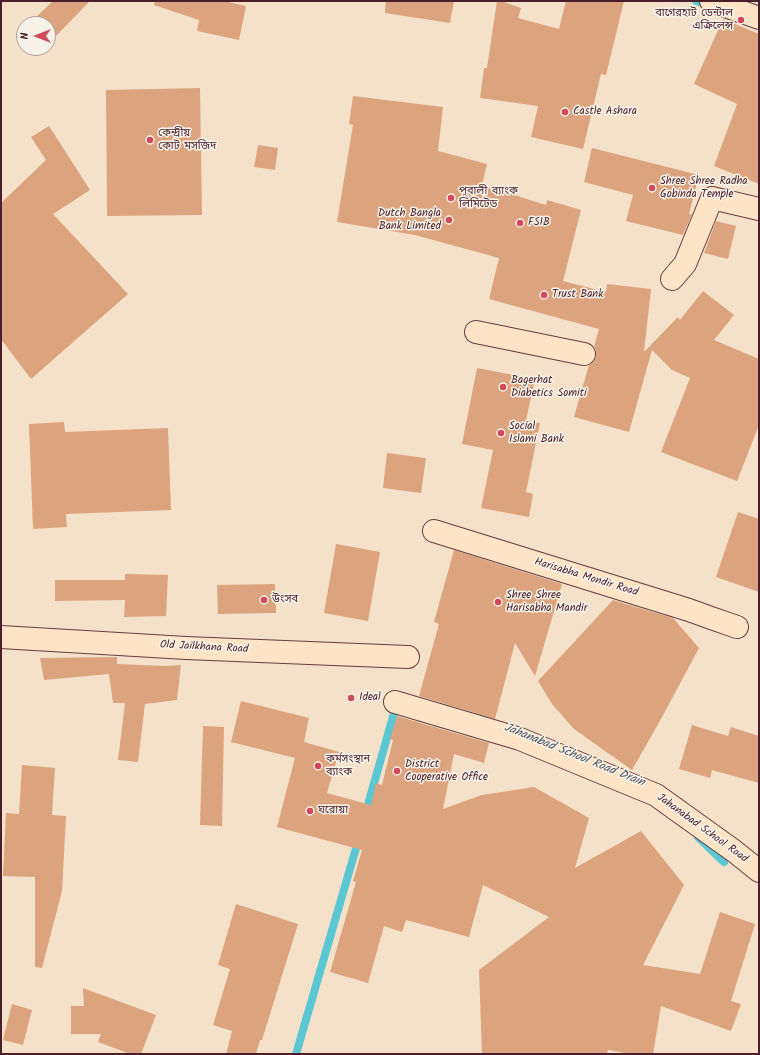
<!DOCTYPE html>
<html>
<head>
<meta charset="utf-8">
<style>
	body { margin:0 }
	#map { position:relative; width:760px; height:1055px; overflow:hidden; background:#f5e1c9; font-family:Kalam,sans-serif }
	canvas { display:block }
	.frame { position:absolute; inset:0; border:2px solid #4a1f2b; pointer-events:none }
	.north { position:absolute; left:16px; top:16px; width:40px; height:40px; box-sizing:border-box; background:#f7f3e8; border:1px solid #b29e9c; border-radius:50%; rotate:270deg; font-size:11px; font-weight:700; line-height:16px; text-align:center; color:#4a1f2b }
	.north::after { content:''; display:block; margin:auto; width:14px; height:18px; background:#d1495b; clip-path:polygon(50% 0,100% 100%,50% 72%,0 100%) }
</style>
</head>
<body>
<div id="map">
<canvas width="760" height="1055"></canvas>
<div class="frame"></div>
<div class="north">N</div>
</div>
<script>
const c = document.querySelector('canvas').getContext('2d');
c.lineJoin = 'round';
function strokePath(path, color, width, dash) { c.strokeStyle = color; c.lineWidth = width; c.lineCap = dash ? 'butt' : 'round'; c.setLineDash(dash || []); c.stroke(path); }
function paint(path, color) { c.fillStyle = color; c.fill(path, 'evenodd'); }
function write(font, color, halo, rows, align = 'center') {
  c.font = font + ' Kalam,"Noto Sans Bengali",sans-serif'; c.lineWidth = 3; c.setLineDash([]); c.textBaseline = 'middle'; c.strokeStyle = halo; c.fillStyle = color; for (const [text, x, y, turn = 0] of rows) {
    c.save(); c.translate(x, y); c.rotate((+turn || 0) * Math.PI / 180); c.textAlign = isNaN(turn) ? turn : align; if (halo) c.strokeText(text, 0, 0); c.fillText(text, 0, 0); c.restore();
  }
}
strokePath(new Path2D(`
	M 696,1 L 710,6
	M 365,815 L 396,706 L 399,705
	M 698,837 L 724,862
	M 296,1054 L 359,838`), '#5bc7d2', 8);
paint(new Path2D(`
	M 53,1 L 90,1 L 56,36 L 48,30 L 48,24 L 41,24 L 34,19 Z
	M 155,1 L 224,1 L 246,6 L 239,40 L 197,31 L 199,20 L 154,5 Z
	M 386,1 L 454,1 L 450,23 L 385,13 Z
	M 497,1 L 501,1 L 521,8 L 518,18 L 559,29 L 566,1 L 624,1 L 606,75 L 601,74 L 583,149 L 531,137 L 538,106 L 480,98 L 484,68 L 487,68 Z
	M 723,19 L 759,34 L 759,184 L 714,166 L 737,104 L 694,84 Z
	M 200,88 L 202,215 L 107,216 L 106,90 Z
	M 353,96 L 443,107 L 438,151 L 487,164 L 482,185 L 546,205 L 547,200 L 581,210 L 563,281 L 606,292 L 607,284 L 651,289 L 644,352 L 678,317 L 680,320 L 703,291 L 734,315 L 714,340 L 759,359 L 759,425 L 737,481 L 661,452 L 690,378 L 672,370 L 652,350 L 629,432 L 574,417 L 589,365 L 594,362 L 596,357 L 596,350 L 594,347 L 599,329 L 489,299 L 499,258 L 415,235 L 337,222 L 353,125 L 349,124 Z
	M 49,126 L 90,190 L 53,214 L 128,294 L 31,379 L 1,339 L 1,203 L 46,160 L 31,137 Z
	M 258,145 L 278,148 L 275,170 L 254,167 Z
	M 592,148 L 699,175 L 689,214 L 692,214 L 683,235 L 626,221 L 633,195 L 584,182 Z
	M 716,221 L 736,226 L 728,259 L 704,253 Z
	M 477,368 L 535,379 L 526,420 L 540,423 L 526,492 L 533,494 L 529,517 L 481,508 L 493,450 L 462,444 Z
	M 64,422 L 65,432 L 168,428 L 171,510 L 66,514 L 67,527 L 33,529 L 29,424 Z
	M 387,453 L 426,458 L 421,493 L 383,488 Z
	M 738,512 L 759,519 L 759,592 L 716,577 Z
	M 336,544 L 380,552 L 368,621 L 324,613 Z
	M 454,550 L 562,584 L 535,676 L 515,643 L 495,719 L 419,696 L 439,624 L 434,622 Z
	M 125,574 L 168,575 L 166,616 L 124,617 L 125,600 L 55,601 L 55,580 L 125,580 Z
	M 275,584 L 276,613 L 218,614 L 217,585 Z
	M 613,600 L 673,618 L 699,648 L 661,719 L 632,770 L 574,729 L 552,704 L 538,681 Z
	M 117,657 L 117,664 L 166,666 L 181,665 L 177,700 L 145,704 L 138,762 L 118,760 L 125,703 L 113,703 L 109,674 L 44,680 L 40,658 Z
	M 241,701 L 309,718 L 304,742 L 339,752 L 327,793 L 371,805 L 376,783 L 382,785 L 393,740 L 390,739 L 397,716 L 489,743 L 484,763 L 454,754 L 443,809 L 482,795 L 534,787 L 589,818 L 575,868 L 641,831 L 684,885 L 643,965 L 700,974 L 720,912 L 755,924 L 731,1001 L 741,1004 L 731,1031 L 661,1006 L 653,1054 L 631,1054 L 608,1050 L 607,1054 L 482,1054 L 479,970 L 549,917 L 483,885 L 469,937 L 406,920 L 402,932 L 384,926 L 368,983 L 330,972 L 356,882 L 353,881 L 362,850 L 277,827 L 295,758 L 231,742 Z
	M 692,725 L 728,736 L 731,727 L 759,736 L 759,783 L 712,770 L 710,778 L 679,769 Z
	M 203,726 L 224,727 L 222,826 L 200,825 Z
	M 22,765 L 55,768 L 52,815 L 66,816 L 62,891 L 42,968 L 35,967 L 35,877 L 3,876 L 6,813 L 19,814 Z
	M 236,904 L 298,924 L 262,1040 L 260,1040 L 256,1054 L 226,1054 L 232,1031 L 213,1025 L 230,969 L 218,965 Z
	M 83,988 L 156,1015 L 141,1054 L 130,1054 L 98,1042 L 101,1034 L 71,1034 L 71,1006 L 84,1006 Z
	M 12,1004 L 32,1010 L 23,1045 L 3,1040 Z`), '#dba47f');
const secondary = new Path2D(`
	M 711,1 L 759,18
	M 672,279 L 685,264 L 712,198 L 759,209
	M 476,332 L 584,354
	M 434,531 L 689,610 L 711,618 L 737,627
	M 1,637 L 186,648 L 408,657
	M 395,702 L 520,739 L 656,795 L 734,851 L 759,871`);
strokePath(secondary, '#643c43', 24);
strokePath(secondary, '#fee4c6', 22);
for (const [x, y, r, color] of [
	[741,20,4,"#d1495b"],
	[565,112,4,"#d1495b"],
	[150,140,4,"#d1495b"],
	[652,188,4,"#d1495b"],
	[451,198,4,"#d1495b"],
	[449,220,4,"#d1495b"],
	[520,223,4,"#d1495b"],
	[544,295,4,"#d1495b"],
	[503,387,4,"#d1495b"],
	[501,433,4,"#d1495b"],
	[264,600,4,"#d1495b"],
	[498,602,4,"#d1495b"],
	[351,698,4,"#d1495b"],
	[318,766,4,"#d1495b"],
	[397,771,4,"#d1495b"],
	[310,811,4,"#d1495b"]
]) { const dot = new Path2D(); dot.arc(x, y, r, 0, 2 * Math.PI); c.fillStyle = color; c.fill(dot); strokePath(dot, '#f7f3e8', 1.5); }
write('11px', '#4a1f2b', '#f7f3e8', [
	["বাগেরহাট ডেন্টাল",733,14,"right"],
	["এক্রিলেন্স",733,27,"right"],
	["Castle Ashara",573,112],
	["কেন্দ্রীয়",158,134],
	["কোট মসজিদ",158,147],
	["Shree Shree Radha",660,182],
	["Gobinda Temple",660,195],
	["পূবালী ব্যাংক",459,192],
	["লিমিটেড",459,205],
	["Dutch Bangla",441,214,"right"],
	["Bank Limited",441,227,"right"],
	["FSIB",528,223],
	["Trust Bank",552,295],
	["Bagerhat",511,381],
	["Diabetics Somiti",511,394],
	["Social",509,427],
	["Islami Bank",509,440],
	["Shree Shree",506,596],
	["Harisabha Mandir",506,609],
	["উংসব",272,600],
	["Ideal",359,698],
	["কর্মসংস্থান",326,760],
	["ব্যাংক",326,773],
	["District",405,765],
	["Cooperative Office",405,778],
	["ঘরোয়া",318,811]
], 'left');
write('11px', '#4a1f2b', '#f7f3e8', [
	["Harisabha Mondir Road",586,578,17],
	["Old Jailkhana Road",204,648,3],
	["Jahanabad School Road",702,829,36]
]);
write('italic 12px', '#4f515d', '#f7f3e8', [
	["Jahanabad School Road Drain",574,756,22]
]);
</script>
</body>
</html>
